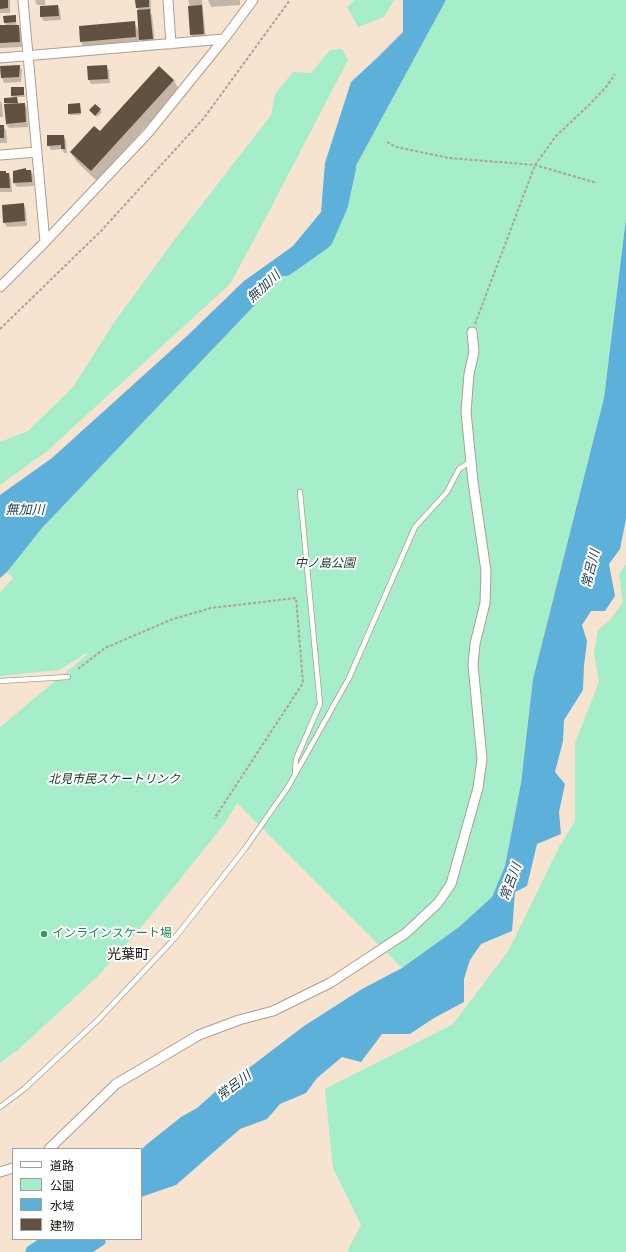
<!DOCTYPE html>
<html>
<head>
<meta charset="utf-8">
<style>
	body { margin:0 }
	#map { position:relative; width:626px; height:1252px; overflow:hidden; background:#f6e4d1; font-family:"IBM Plex Serif","Noto Sans JP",serif }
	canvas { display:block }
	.legend { position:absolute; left:12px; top:1148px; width:130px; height:92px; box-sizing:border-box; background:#fff; border:1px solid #a2a09d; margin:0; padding:5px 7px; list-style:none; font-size:12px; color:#17120b }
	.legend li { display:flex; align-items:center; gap:8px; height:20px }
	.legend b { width:20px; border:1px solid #a2a09d }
</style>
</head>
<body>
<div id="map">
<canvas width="626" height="1252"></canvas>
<ul class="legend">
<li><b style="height:5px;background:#fff"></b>道路</li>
<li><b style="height:11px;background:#a6edca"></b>公園</li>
<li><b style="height:11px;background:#5db0d9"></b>水域</li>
<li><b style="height:11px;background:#605141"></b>建物</li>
</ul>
</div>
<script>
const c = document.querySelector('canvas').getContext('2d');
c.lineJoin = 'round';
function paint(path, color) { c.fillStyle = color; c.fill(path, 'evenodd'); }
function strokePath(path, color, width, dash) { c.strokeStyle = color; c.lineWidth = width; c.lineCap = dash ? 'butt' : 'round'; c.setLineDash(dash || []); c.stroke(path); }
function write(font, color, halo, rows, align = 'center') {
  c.font = font + ' "IBM Plex Serif","Noto Sans JP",serif'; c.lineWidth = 4; c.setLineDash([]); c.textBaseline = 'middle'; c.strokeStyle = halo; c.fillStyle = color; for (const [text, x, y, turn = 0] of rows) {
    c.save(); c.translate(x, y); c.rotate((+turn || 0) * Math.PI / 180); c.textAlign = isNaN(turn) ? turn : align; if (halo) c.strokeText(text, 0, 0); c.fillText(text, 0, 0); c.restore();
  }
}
paint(new Path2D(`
	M 355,0 L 394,0 L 384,17 L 358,27 L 347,7 Z
	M 446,0 L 626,0 L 626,218 L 604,398 L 533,679 L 521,783 L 505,866 L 492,897 L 459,927 L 402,968 L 237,803 L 225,823 L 177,883 L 139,930 L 97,977 L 19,1049 L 0,1063 L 0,727 L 88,654 L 87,653 L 59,670 L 0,676 L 0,592 L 13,578 L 7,572 L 42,528 L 314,243 Z
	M 342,49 L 348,60 L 263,223 L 230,284 L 46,452 L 0,485 L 0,442 L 28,431 L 73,387 L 115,321 L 175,239 L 271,115 L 275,94 L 293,72 L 311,73 L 330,50 Z
	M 626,564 L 626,1252 L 347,1252 L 361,1225 L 333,1168 L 325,1089 L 453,1024 L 509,950 L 558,849 L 575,821 L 575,743 L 599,682 L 594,653 L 598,630 L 611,619 L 623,602 L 619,574 Z`), '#a6edca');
paint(new Path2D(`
	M 403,0 L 446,0 L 314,243 L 42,528 L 7,572 L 0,578 L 0,495 L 52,458 L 187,336 L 244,281 L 293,246 L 321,212 L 325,163 L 351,82 L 378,57 L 403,32 Z
	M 626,218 L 626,519 L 620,549 L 609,564 L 615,596 L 605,611 L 591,611 L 582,625 L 587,641 L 584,666 L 583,690 L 564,720 L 563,741 L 555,772 L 565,784 L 559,812 L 561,834 L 537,844 L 527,886 L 515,892 L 512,931 L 481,944 L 470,960 L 464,979 L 464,1002 L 434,1018 L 410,1034 L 382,1034 L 361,1062 L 342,1057 L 317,1078 L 306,1093 L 280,1104 L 267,1119 L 240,1129 L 176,1185 L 141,1197 L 141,1150 L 146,1145 L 181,1117 L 197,1108 L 223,1085 L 245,1071 L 304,1026 L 362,989 L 402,968 L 459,927 L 492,897 L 505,866 L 521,783 L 533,679 L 604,398 Z
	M 39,1239 L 106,1239 L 105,1244 L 93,1252 L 25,1252 L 27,1247 Z`), '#5db0d9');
paint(new Path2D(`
	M 0,0 L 10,0 L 10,13 L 0,13 Z
	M 35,0 L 45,0 L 45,5 L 37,5 Z
	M 136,0 L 151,0 L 151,11 L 150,12 L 152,15 L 155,43 L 143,44 L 139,37 L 139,44 L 85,49 L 81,42 L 134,22 L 139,32 L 139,11 L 137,8 Z
	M 188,0 L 202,0 L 206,39 L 194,39 L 191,35 L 190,7 Z
	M 208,0 L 240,0 L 240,5 L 211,7 Z
	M 58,6 L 60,10 L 61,20 L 44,21 L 41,17 Z
	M 15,16 L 17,26 L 18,26 L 21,30 L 22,47 L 0,48 L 0,26 L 7,26 L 5,23 Z
	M 19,66 L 22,70 L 21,82 L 4,83 L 2,78 L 1,67 Z
	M 106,66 L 109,70 L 110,83 L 91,84 L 89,80 Z
	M 174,80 L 179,90 L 97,181 L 77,162 L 71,153 Z
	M 23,88 L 25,97 L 16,97 L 18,105 L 25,104 L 27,109 L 28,127 L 9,128 L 6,124 L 6,105 L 5,99 L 14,99 L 12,96 Z
	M 0,100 L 2,104 L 3,117 L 0,117 Z
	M 79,104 L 81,115 L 70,115 L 69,113 Z
	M 95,105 L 102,112 L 97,117 L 92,112 Z
	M 0,126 L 3,126 L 6,130 L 7,143 L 0,143 Z
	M 63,136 L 66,140 L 67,153 L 64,153 L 62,149 L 51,150 L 48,145 Z
	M 26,171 L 31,171 L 33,176 L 34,186 L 17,187 L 14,183 Z
	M 0,172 L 9,174 L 11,179 L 12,192 L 0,192 Z
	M 23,204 L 26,209 L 27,226 L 7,227 L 4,222 Z`), '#0003');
strokePath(new Path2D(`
	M 285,266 L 323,239 L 338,205 L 346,168`), '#5db0d9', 20);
paint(new Path2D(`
	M 0,0 L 8,0 L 8,8 L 0,9 Z
	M 135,0 L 149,0 L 149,7 L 136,8 Z
	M 58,5 L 59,16 L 40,17 L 40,6 Z
	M 202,5 L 204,34 L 190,35 L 188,6 Z
	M 150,9 L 153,39 L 139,40 L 137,10 Z
	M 16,15 L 16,22 L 4,23 L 3,16 Z
	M 135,21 L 136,37 L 80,42 L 79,26 Z
	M 0,25 L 19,25 L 20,42 L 0,43 Z
	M 20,65 L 19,77 L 1,78 L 0,66 Z
	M 107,65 L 108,79 L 88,80 L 87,66 Z
	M 159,66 L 174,80 L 91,171 L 70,152 L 94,126 L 100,131 Z
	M 11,87 L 24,87 L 24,95 L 11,96 Z
	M 17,97 L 18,103 L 4,103 L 4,98 Z
	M 25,103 L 26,122 L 6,124 L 4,104 Z
	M 80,103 L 81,113 L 68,114 L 68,104 Z
	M 95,104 L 101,109 L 95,116 L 89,110 Z
	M 0,125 L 4,125 L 4,138 L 0,138 Z
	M 47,135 L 64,135 L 65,149 L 61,149 L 61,145 L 47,146 Z
	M 26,168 L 26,170 L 31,170 L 32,182 L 13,183 L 13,171 Z
	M 0,171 L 6,171 L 6,173 L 9,173 L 10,188 L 0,188 Z
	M 24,203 L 25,221 L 3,223 L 2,205 Z`), '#605141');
const lane = new Path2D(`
	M 0,681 L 68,677
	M 295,772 L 296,759 L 320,704 L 300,492
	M 0,1107 L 24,1089 L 98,1020 L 174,939 L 244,850 L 288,787 L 349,678 L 415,527 L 447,492 L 459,469 L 470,462`);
const street = new Path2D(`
	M 23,0 L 45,242
	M 168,0 L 171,44
	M 0,58 L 224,39
	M 0,155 L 37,152
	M 0,287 L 45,242 L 148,133 L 224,39 L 253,0
	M 49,1149 L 116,1084 L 199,1035 L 239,1020 L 273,1011 L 330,983 L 406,933 L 438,903 L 451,884 L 478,788 L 482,759 L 473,665 L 475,644 L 485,603 L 486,571 L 473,482 L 466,412 L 469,374 L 474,352 L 472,332
	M 0,1172 L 13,1168`);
strokePath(lane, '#af9e8c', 6);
strokePath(street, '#af9e8c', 11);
strokePath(new Path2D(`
	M 387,142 L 396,147 L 449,158 L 535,165 L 597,183
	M 475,324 L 535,165 L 556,136 L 589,105 L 607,86 L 615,74
	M 0,329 L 101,231 L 204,118 L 290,0
	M 78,669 L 105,648 L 173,619 L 211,608 L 296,598 L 303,683 L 214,819`), '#afa192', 2, [3, 2]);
strokePath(lane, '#fff', 4.5);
strokePath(street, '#fff', 9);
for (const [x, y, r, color] of [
	[44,934,4,"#2e9e5b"]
]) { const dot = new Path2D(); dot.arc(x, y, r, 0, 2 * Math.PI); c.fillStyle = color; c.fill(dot); strokePath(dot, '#fff', 1.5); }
write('italic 12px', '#113727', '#fff', [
	["中ノ島公園",325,564],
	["北見市民スケートリンク",114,780]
]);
write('12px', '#27864d', '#fff', [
	["インラインスケート場",52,934]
], 'left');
write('italic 13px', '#193e50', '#fff', [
	["無加川",264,287,-43],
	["無加川",25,510],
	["常呂川",591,569,-76],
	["常呂川",511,882,-70],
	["常呂川",234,1086,-37]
]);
write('14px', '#17120b', '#fff', [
	["光葉町",128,955]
]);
</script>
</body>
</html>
